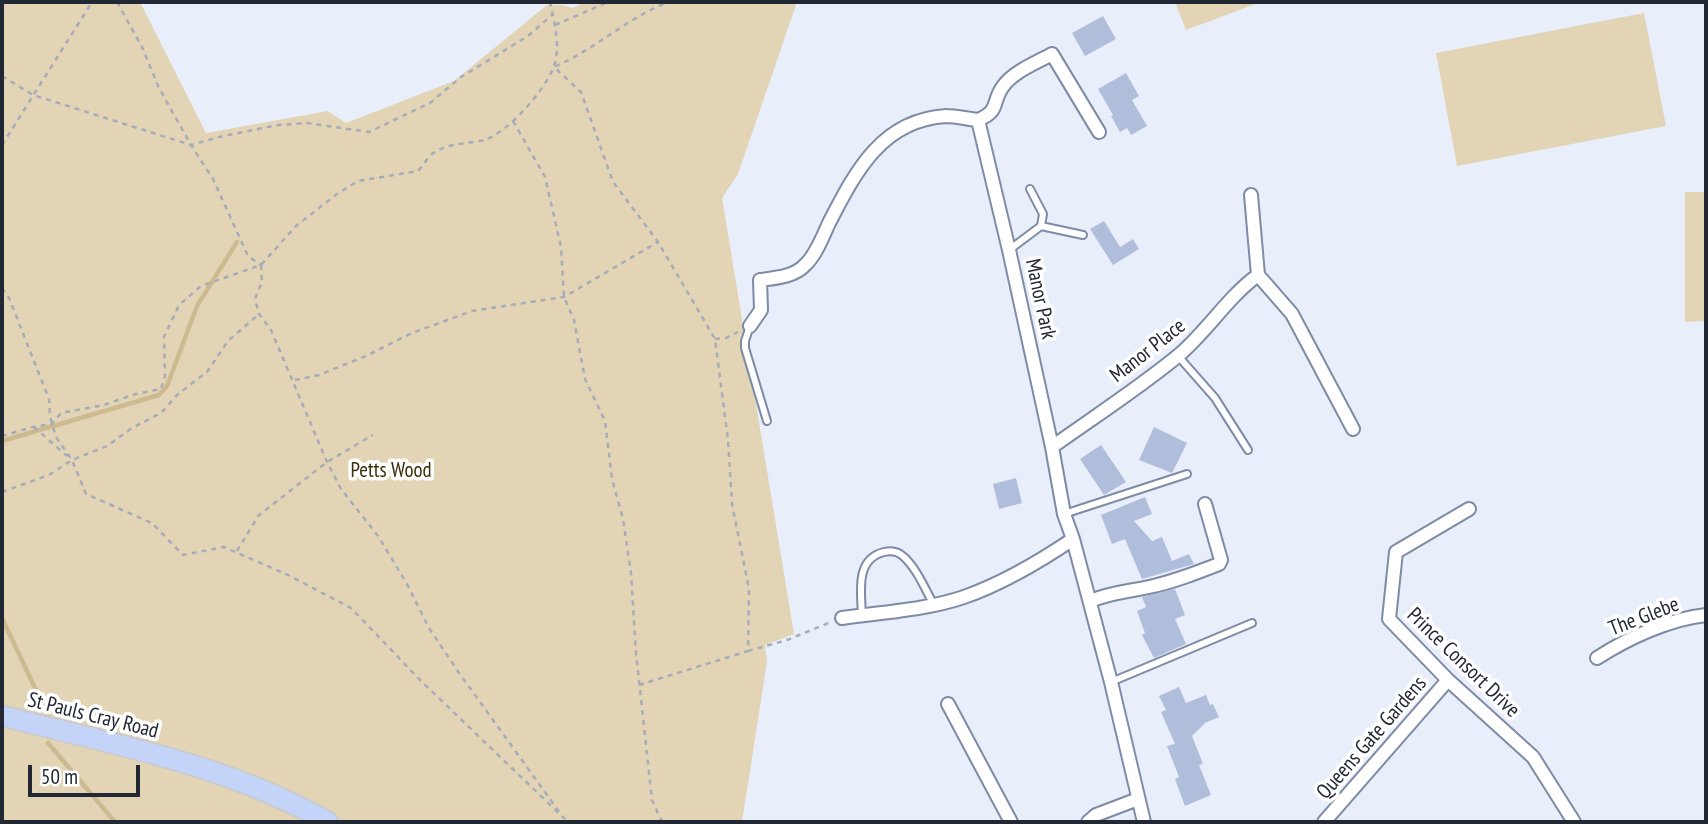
<!DOCTYPE html>
<html>
<head>
<meta charset="utf-8">
<style>
	body { margin:0 }
	#map { position:relative; width:1708px; height:824px; overflow:hidden; background:#e8eefa; font-family:"PT Sans Narrow",sans-serif }
	canvas { display:block }
	.frame { position:absolute; inset:0; border:4px solid #222833; pointer-events:none }
	.scale { position:absolute; left:28px; top:765px; width:112px; height:32px; box-sizing:border-box; border:4px solid #222833; border-top:0; padding-left:9px; font-size:21px; line-height:24px; white-space:nowrap; color:#222833; -webkit-text-stroke:5px #fff; paint-order:stroke }
</style>
</head>
<body>
<div id="map">
<canvas width="1708" height="824"></canvas>
<div class="frame"></div>
<div class="scale">50 m</div>
</div>
<script>
const c = document.querySelector('canvas').getContext('2d');
c.lineJoin = 'round';
function paint(path, color) { c.fillStyle = color; c.fill(path, 'evenodd'); }
function strokePath(path, color, width, dash) { c.strokeStyle = color; c.lineWidth = width; c.lineCap = dash ? 'butt' : 'round'; c.setLineDash(dash || []); c.stroke(path); }
function write(font, color, halo, rows, align = 'center') {
  c.font = font + ' "PT Sans Narrow",sans-serif'; c.lineWidth = 7; c.setLineDash([]); c.textBaseline = 'middle'; c.strokeStyle = halo; c.fillStyle = color; for (const [text, x, y, turn = 0] of rows) {
    c.save(); c.translate(x, y); c.rotate((+turn || 0) * Math.PI / 180); c.textAlign = isNaN(turn) ? turn : align; if (halo) c.strokeText(text, 0, 0); c.fillText(text, 0, 0); c.restore();
  }
}
paint(new Path2D(`
	M 2,2 L 140,2 L 206,133 L 328,111 L 346,123 L 454,81 L 547,5 L 562,5 L 572,8 L 586,2 L 797,2 L 738,174 L 722,198 L 794,634 L 765,645 L 767,662 L 742,822 L 2,822 Z
	M 1175,2 L 1261,2 L 1186,30 Z
	M 1644,13 L 1666,126 L 1457,166 L 1436,53 Z
	M 1685,192 L 1706,192 L 1706,321 L 1685,322 Z`), '#e3d4b5');
strokePath(new Path2D(`
	M 2,441 L 159,395 L 167,386 L 197,306 L 237,242
	M 2,618 L 50,720
	M 48,743 L 115,822`), '#cdba90', 4.5);
paint(new Path2D(`
	M 1103,16 L 1116,39 L 1085,56 L 1072,33 Z
	M 1126,73 L 1139,96 L 1132,100 L 1147,126 L 1131,135 L 1127,128 L 1120,132 L 1111,116 L 1113,115 L 1098,89 Z
	M 1104,221 L 1120,247 L 1133,239 L 1139,249 L 1113,265 L 1090,229 Z
	M 1154,427 L 1187,443 L 1172,473 L 1139,460 Z
	M 1101,445 L 1126,482 L 1104,495 L 1080,459 Z
	M 1016,478 L 1022,503 L 999,509 L 993,484 Z
	M 1145,497 L 1152,514 L 1134,521 L 1152,541 L 1162,537 L 1172,561 L 1189,554 L 1194,564 L 1142,579 L 1125,539 L 1112,544 L 1101,515 Z
	M 1175,589 L 1185,615 L 1175,619 L 1186,644 L 1154,658 L 1142,635 L 1145,633 L 1137,611 L 1146,607 L 1142,597 Z
	M 1179,687 L 1186,703 L 1206,695 L 1210,705 L 1213,704 L 1219,717 L 1205,723 L 1192,736 L 1203,764 L 1199,765 L 1211,795 L 1185,806 L 1175,779 L 1179,777 L 1167,746 L 1175,744 L 1161,712 L 1166,710 L 1159,696 Z`), '#b0bedc');
const service = new Path2D(`
	M 1041,226 L 1083,235
	M 1009,250 L 1041,226 L 1043,214 L 1030,189
	M 750,326 L 745,341 L 745,348 L 767,421
	M 1178,356 L 1215,398 L 1248,450
	M 1064,514 L 1187,474
	M 862,615 C 861,592 855,559 884,552 C 892,550 898,551 904,557 C 917,569 925,589 934,605
	M 1111,682 L 1252,623`);
const minor = new Path2D(`
	M 978,120 C 1001,111 991,101 1004,85 C 1015,71 1036,63 1052,54 L 1099,132
	M 1258,275 L 1292,314 L 1353,429
	M 750,326 L 761,310 L 760,280 C 775,278 794,277 805,265 C 816,255 823,236 829,223 C 855,173 881,120 946,116 C 956,116 968,119 978,120 L 1009,250 L 1052,447 L 1064,514 L 1073,539 L 1111,682 L 1144,822
	M 1052,447 C 1094,417 1139,388 1179,355 C 1208,330 1228,297 1258,275 L 1251,195
	M 1469,509 L 1396,552 L 1389,619 L 1448,680 L 1533,757 L 1574,822
	M 1090,601 C 1113,592 1126,592 1149,587 C 1173,582 1196,573 1219,564 L 1221,560 L 1205,504
	M 842,618 C 883,612 926,610 964,597 C 1004,583 1039,562 1073,539
	M 1597,658 C 1628,638 1669,619 1706,615
	M 948,704 L 1011,822
	M 1088,822 L 1096,815 L 1138,799
	M 1324,822 L 1448,680`);
const primary = new Path2D(`
	M 2,716 C 113,744 228,765 328,822`);
strokePath(service, '#7e8ba7', 10);
strokePath(minor, '#7e8ba7', 16);
strokePath(primary, '#cacbce', 23);
strokePath(new Path2D(`
	M 117,2 L 142,47 L 159,88 L 191,145 L 213,179 L 248,256 L 261,265
	M 555,25 L 608,2
	M 2,76 L 33,95 L 191,145 L 219,137 L 278,125 L 307,123 L 369,132 L 430,103 L 461,77 L 528,36 L 552,15
	M 513,121 L 545,177 L 561,247 L 564,297 L 574,320 L 585,379 L 605,421 L 612,479 L 623,519 L 631,573 L 636,653 L 652,800 L 662,822
	M 2,145 L 92,2
	M 261,265 L 262,282 L 255,299 L 259,314 L 271,330 L 327,462 L 341,489 L 378,536 L 407,584 L 429,628 L 457,670 L 560,813
	M 2,288 L 9,298 L 49,399 L 50,417 L 56,437 L 72,460 L 86,494 L 152,523 L 183,555 L 224,547 L 288,575 L 351,608 L 421,681 L 568,822
	M 715,339 L 726,338 L 738,332
	M 295,380 L 319,375 L 366,356 L 412,333 L 472,311 L 564,297 L 658,242
	M 34,427 L 67,456
	M 2,436 L 33,427 L 52,424 L 61,413 L 104,405 L 132,395 L 161,389 L 165,376 L 164,337 L 179,305 L 201,286 L 261,265 L 296,226 L 337,194 L 358,181 L 418,171 C 423,166 427,158 432,154 C 446,143 468,144 484,140 C 508,133 546,89 554,66 C 561,47 554,21 550,2
	M 2,492 L 49,475 L 72,460 L 107,446 L 132,428 L 161,413 L 178,394 L 207,372 L 228,341 L 259,314
	M 237,551 L 258,516 L 327,462 L 373,435
	M 748,651 L 787,640 L 831,622
	M 639,685 L 748,651 L 749,589 L 732,504 L 728,440 L 715,339 L 658,242 L 613,182 L 581,92 L 554,67 C 596,49 628,17 669,2`), '#a7adb8', 2.5, [5, 5]);
strokePath(service, '#fff', 6);
strokePath(minor, '#fff', 12);
strokePath(primary, '#c4d4f8', 19);
write('21px', '#222833', '#fff', [
	["Manor Park",1040,299,78],
	["Manor Place",1148,351,-38],
	["The Glebe",1644,617,-21],
	["Prince Consort Drive",1463,663,44],
	["St Pauls Cray Road",93,716,14],
	["Queens Gate Gardens",1372,738,-49]
]);
write('21px', '#3d2f0c', '#fff', [
	["Petts Wood",391,471]
]);
</script>
</body>
</html>
